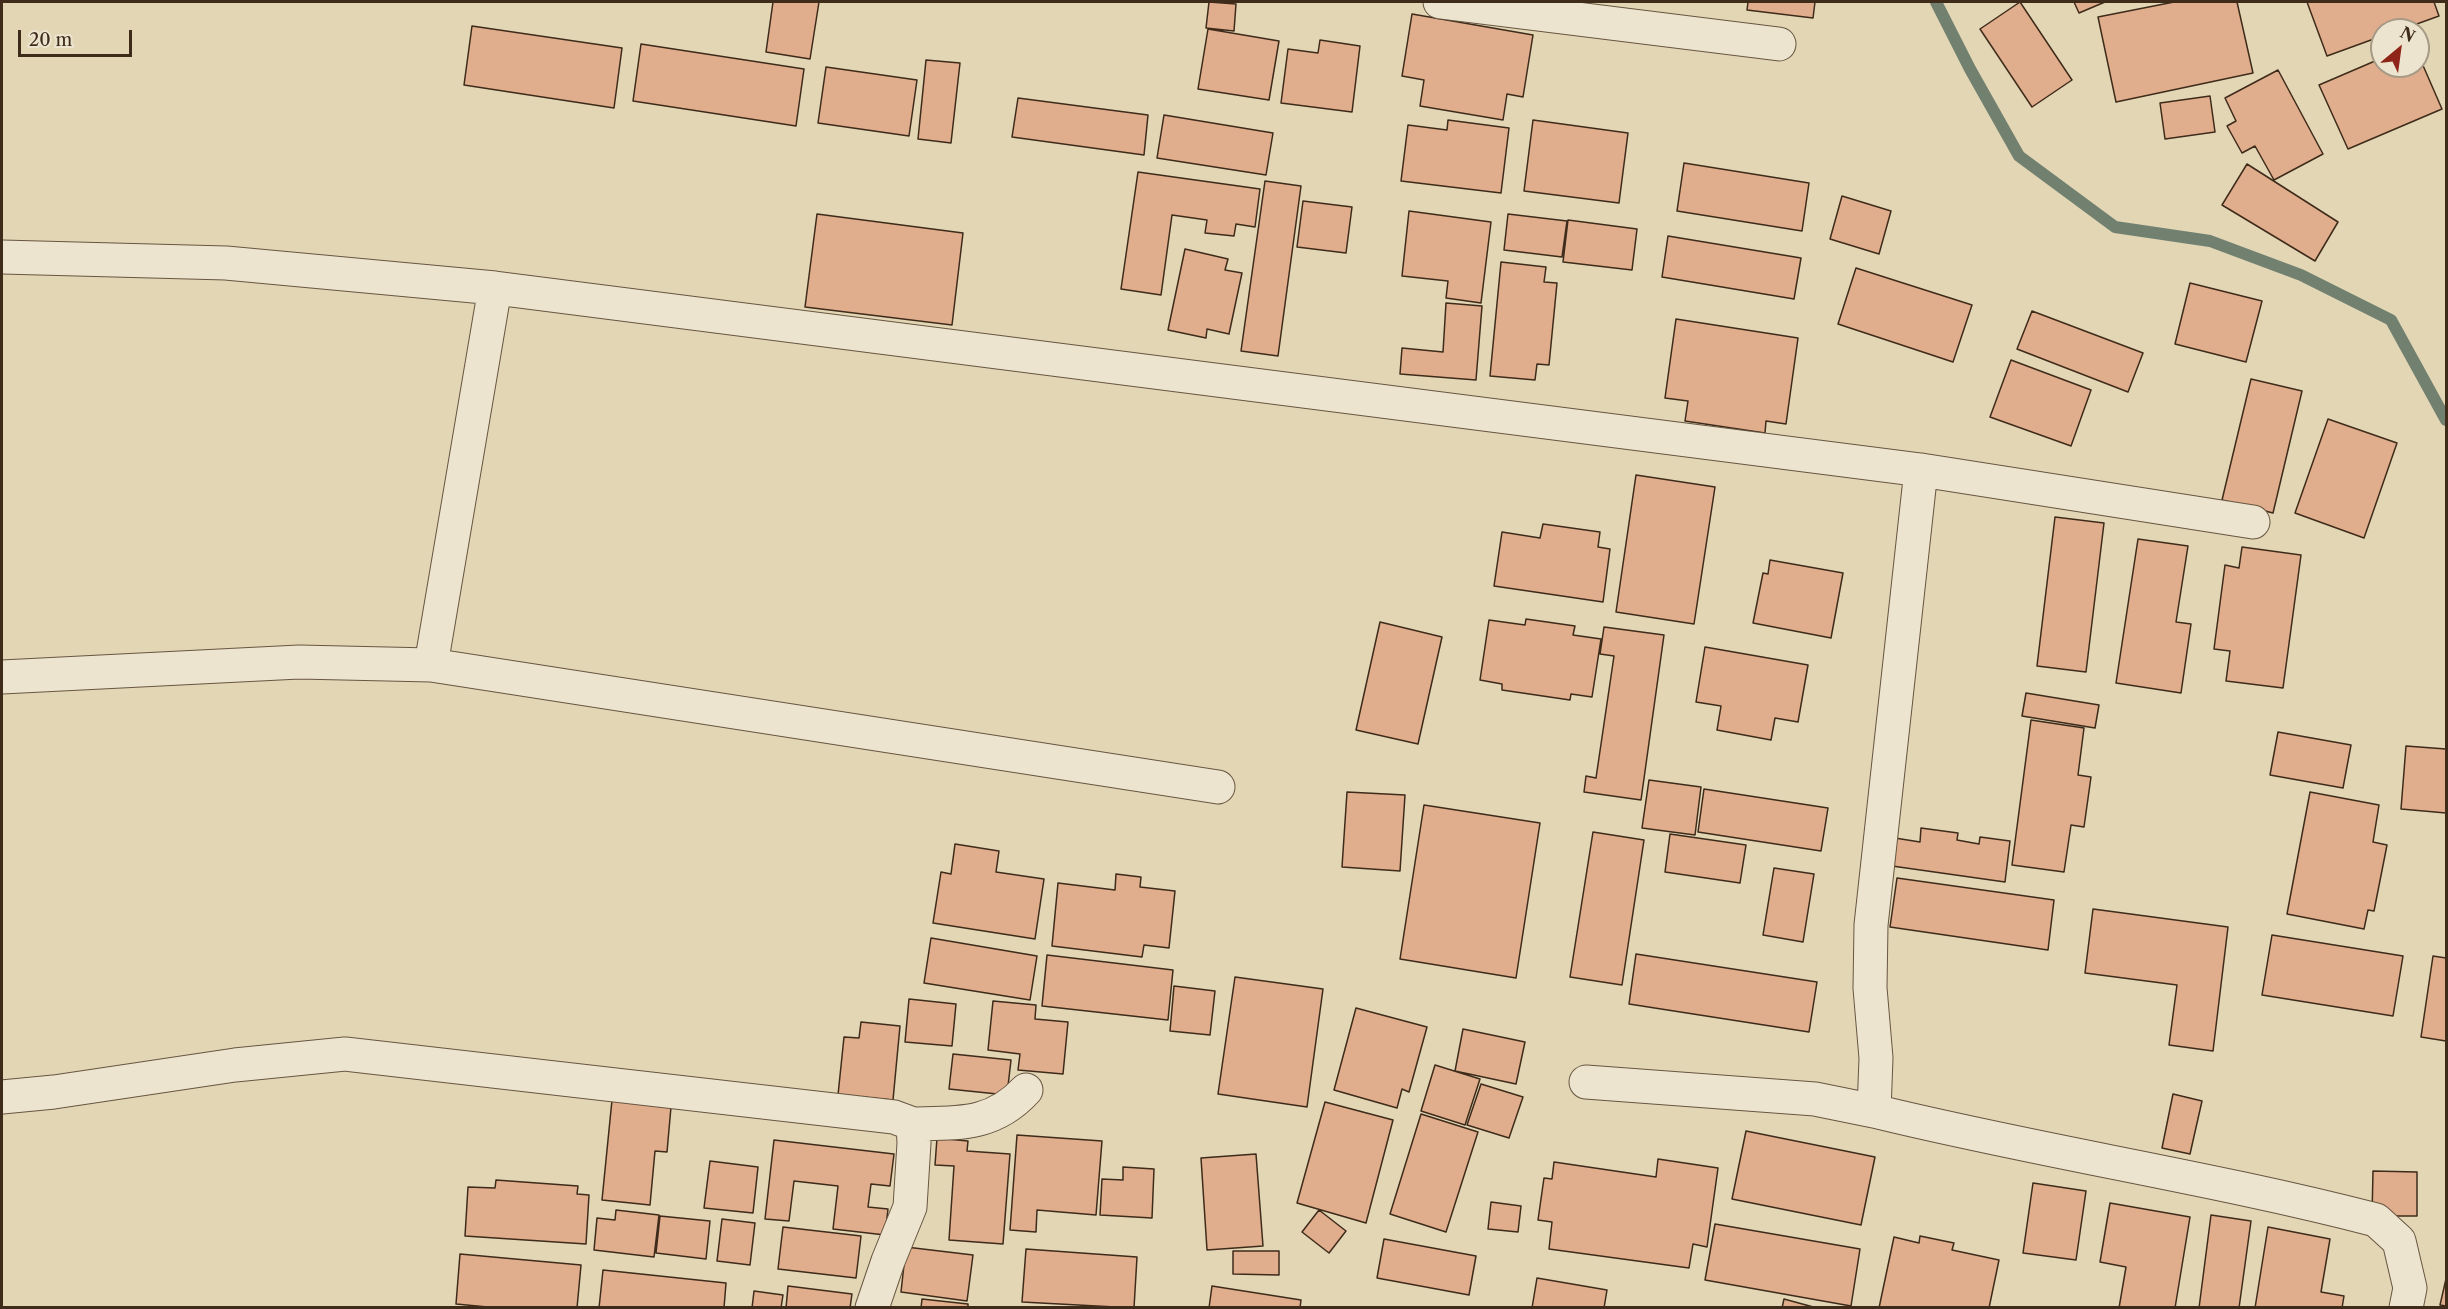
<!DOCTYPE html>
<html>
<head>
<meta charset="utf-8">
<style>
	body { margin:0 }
	#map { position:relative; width:2448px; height:1309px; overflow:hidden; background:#e2d6b5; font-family:"Libre Caslon Text",serif }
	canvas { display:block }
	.frame { position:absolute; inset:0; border:3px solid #3e2b1a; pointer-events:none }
	.north { position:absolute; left:2370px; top:18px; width:60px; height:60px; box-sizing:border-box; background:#ece4cf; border:2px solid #a69a87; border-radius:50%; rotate:29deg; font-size:16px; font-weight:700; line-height:24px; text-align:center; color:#3e2b1a }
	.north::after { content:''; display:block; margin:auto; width:21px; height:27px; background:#8f2418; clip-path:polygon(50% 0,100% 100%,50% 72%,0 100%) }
	.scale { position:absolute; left:18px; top:30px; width:114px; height:27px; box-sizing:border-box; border:3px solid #3e2b1a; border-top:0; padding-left:8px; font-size:18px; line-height:21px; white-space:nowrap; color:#3e2b1a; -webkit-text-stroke:4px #ece4cf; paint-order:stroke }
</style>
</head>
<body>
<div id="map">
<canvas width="2448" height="1309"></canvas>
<div class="frame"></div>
<div class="north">N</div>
<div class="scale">20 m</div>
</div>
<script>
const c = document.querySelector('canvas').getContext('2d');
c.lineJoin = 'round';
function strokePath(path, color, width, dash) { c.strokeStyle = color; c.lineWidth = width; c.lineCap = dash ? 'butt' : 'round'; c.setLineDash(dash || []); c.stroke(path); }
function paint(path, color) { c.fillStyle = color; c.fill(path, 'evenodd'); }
strokePath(new Path2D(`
	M 1936,2 L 1970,69 L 2019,156 L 2115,227 L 2210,241 L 2301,275 L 2391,320 L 2446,420`), '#728070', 12);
const building = new Path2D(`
	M 773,2 L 819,2 L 810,59 L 766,52 Z
	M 1209,2 L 1236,4 L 1234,31 L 1206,28 Z
	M 1748,2 L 1815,2 L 1813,18 L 1747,10 Z
	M 2020,2 L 2072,80 L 2032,107 L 1980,29 Z
	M 2074,2 L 2105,2 L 2079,13 Z
	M 2174,2 L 2237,2 L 2253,73 L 2116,102 L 2098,17 Z
	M 2307,2 L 2434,2 L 2439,16 L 2400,30 L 2382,30 L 2382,36 L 2327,56 Z
	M 1412,14 L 1533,35 L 1523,97 L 1507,94 L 1503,120 L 1420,106 L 1424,80 L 1402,76 Z
	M 472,26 L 622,48 L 614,108 L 464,85 Z
	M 1208,29 L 1279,41 L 1269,100 L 1198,89 Z
	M 1320,40 L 1360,46 L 1352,112 L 1281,103 L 1288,49 L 1318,53 Z
	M 641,44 L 804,69 L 796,126 L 633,101 Z
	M 2418,54 L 2442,109 L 2348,149 L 2319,85 L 2382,58 L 2382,66 L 2418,66 Z
	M 926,60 L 960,63 L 951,143 L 918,139 Z
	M 826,67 L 917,80 L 909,136 L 818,123 Z
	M 2278,70 L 2323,154 L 2274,180 L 2255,146 L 2242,153 L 2227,126 L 2236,121 L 2225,98 Z
	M 2210,96 L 2215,132 L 2165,139 L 2160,103 Z
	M 1018,98 L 1148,115 L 1144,155 L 1012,137 Z
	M 1164,115 L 1273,133 L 1266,175 L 1157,158 Z
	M 1448,120 L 1509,128 L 1501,193 L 1401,181 L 1408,125 L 1447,130 Z
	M 1533,120 L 1628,133 L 1619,203 L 1524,191 Z
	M 1684,163 L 1809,183 L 1802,231 L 1677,211 Z
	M 2247,164 L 2338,222 L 2315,261 L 2222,205 Z
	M 1138,172 L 1260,189 L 1255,227 L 1236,224 L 1234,236 L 1205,233 L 1207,220 L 1172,215 L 1161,295 L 1121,289 Z
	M 1265,181 L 1301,186 L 1278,356 L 1241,351 Z
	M 1842,196 L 1891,211 L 1879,254 L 1830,239 Z
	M 1303,201 L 1352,207 L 1346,253 L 1297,247 Z
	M 1409,211 L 1491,222 L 1481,303 L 1446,298 L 1448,281 L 1402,276 Z
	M 817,214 L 963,233 L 952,325 L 805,307 Z
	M 1508,214 L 1567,221 L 1562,257 L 1504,250 Z
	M 1568,220 L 1637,229 L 1632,270 L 1563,262 Z
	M 1668,236 L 1801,258 L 1794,299 L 1662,277 Z
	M 1185,249 L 1228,259 L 1225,270 L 1242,273 L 1229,334 L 1207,329 L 1206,338 L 1168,330 Z
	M 1501,262 L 1546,267 L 1544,282 L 1557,283 L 1549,365 L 1537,364 L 1535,380 L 1490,376 Z
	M 1856,268 L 1972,305 L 1953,362 L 1838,324 Z
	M 2190,283 L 2262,301 L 2246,362 L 2175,344 Z
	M 1446,303 L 1482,306 L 1476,380 L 1400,374 L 1402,348 L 1443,352 Z
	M 2032,311 L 2143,353 L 2128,392 L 2017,349 Z
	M 1676,319 L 1798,338 L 1786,424 L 1766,421 L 1765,433 L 1685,421 L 1688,401 L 1665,398 Z
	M 2011,360 L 2091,390 L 2071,446 L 1990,417 Z
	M 2251,379 L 2302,391 L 2273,513 L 2222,500 Z
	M 2328,419 L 2397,443 L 2364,538 L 2295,513 Z
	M 1636,475 L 1715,487 L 1694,624 L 1616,612 Z
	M 2055,517 L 2104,523 L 2086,672 L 2037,666 Z
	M 1543,524 L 1600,532 L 1598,547 L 1610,549 L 1603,602 L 1494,586 L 1502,532 L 1540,538 Z
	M 2138,539 L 2188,546 L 2176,622 L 2191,624 L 2181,693 L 2116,683 Z
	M 2242,547 L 2301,555 L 2283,688 L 2226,681 L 2230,651 L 2214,649 L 2225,565 L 2239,568 Z
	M 1770,560 L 1843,573 L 1831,638 L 1753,623 L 1763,573 L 1768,574 Z
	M 1526,619 L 1575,626 L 1573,635 L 1601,639 L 1592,697 L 1571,694 L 1570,700 L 1502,690 L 1502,684 L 1480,680 L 1489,620 L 1525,625 Z
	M 1380,622 L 1442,637 L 1418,744 L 1356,730 Z
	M 1604,627 L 1664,635 L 1641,800 L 1584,792 L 1586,776 L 1596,778 L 1614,656 L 1600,654 Z
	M 1705,647 L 1808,665 L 1798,722 L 1775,718 L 1771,740 L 1717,730 L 1721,706 L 1696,702 Z
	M 2026,693 L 2099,705 L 2095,728 L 2022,716 Z
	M 2031,720 L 2084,728 L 2078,775 L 2091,777 L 2084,827 L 2071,825 L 2064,872 L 2012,865 Z
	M 2278,732 L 2351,745 L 2343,788 L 2270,775 Z
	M 2406,746 L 2446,749 L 2446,813 L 2401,809 Z
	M 1649,780 L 1701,787 L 1695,835 L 1642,828 Z
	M 1704,789 L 1828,808 L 1821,851 L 1698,832 Z
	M 1347,792 L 1405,795 L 1400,871 L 1342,867 Z
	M 2310,792 L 2379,805 L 2373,842 L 2387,845 L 2374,911 L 2368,910 L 2364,929 L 2287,914 Z
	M 1424,805 L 1540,823 L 1516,978 L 1400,959 Z
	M 1921,828 L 1958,833 L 1957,840 L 1979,844 L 1980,837 L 2010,841 L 2005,882 L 1892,866 L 1895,838 L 1920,842 Z
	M 1593,832 L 1644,840 L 1622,985 L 1570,977 Z
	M 1670,834 L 1746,845 L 1740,883 L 1665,872 Z
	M 955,844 L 999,851 L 996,872 L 1044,879 L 1035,939 L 933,923 L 941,872 L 951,874 Z
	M 1774,868 L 1814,874 L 1803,942 L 1763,935 Z
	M 1116,874 L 1141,877 L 1140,887 L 1175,891 L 1169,948 L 1144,945 L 1142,957 L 1052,946 L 1058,883 L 1115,890 Z
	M 1897,878 L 2054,900 L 2048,950 L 1890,927 Z
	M 2093,909 L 2228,927 L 2213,1051 L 2169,1045 L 2177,985 L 2085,973 Z
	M 2272,935 L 2403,956 L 2393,1016 L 2262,995 Z
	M 931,938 L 1037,956 L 1030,1000 L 924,983 Z
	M 1636,954 L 1817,982 L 1809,1032 L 1629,1004 Z
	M 1047,955 L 1173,970 L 1168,1020 L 1042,1006 Z
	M 2433,956 L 2446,958 L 2446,1041 L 2421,1037 Z
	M 1235,977 L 1323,989 L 1307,1107 L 1218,1094 Z
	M 1174,986 L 1215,991 L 1210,1035 L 1170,1031 Z
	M 909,999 L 956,1004 L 952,1046 L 905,1042 Z
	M 993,1001 L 1036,1005 L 1035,1019 L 1068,1022 L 1063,1074 L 1018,1070 L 1020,1054 L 988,1050 Z
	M 1356,1008 L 1427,1027 L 1409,1092 L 1402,1089 L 1397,1108 L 1334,1090 Z
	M 861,1022 L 900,1026 L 893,1100 L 838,1095 L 844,1037 L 859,1038 Z
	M 1463,1029 L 1525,1042 L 1516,1084 L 1455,1071 Z
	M 953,1054 L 1011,1060 L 1007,1095 L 949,1089 Z
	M 1435,1065 L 1480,1079 L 1465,1125 L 1421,1111 Z
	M 1481,1084 L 1523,1097 L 1509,1138 L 1467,1125 Z
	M 2173,1094 L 2202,1101 L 2190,1154 L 2162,1148 Z
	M 612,1100 L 671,1107 L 667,1152 L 655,1151 L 650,1205 L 602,1200 Z
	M 1325,1102 L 1393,1120 L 1366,1223 L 1297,1203 Z
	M 1421,1114 L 1478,1132 L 1446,1232 L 1390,1214 Z
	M 1746,1131 L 1875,1157 L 1861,1225 L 1732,1199 Z
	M 1017,1135 L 1102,1141 L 1096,1215 L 1037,1210 L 1036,1232 L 1010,1230 Z
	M 937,1138 L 968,1141 L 967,1151 L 1010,1154 L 1003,1244 L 949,1240 L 954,1166 L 935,1165 Z
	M 774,1140 L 894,1154 L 890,1186 L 871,1184 L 868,1207 L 888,1209 L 885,1235 L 833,1229 L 838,1186 L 794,1181 L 789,1221 L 765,1219 Z
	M 1256,1154 L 1263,1246 L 1207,1250 L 1201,1158 Z
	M 1658,1159 L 1718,1168 L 1707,1247 L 1693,1244 L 1689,1268 L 1549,1249 L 1552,1222 L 1538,1220 L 1544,1178 L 1552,1179 L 1554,1162 L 1656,1177 Z
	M 710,1161 L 758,1167 L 753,1213 L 704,1208 Z
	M 1123,1167 L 1154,1169 L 1152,1218 L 1100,1215 L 1102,1179 L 1123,1180 Z
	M 2373,1171 L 2417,1172 L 2417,1216 L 2372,1216 Z
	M 496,1180 L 578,1186 L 577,1194 L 589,1195 L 586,1244 L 465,1236 L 468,1187 L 495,1188 Z
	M 2033,1183 L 2086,1191 L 2076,1260 L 2023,1253 Z
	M 1491,1202 L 1521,1206 L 1518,1232 L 1488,1229 Z
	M 2110,1203 L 2190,1217 L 2175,1308 L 2119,1308 L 2126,1267 L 2100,1262 Z
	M 616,1210 L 659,1215 L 654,1257 L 594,1250 L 597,1218 L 615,1220 Z
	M 1319,1210 L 1346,1231 L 1329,1253 L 1302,1232 Z
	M 2211,1215 L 2251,1221 L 2239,1308 L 2199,1308 Z
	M 660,1216 L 710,1221 L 706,1259 L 656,1253 Z
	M 722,1219 L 755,1223 L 750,1265 L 717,1261 Z
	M 1715,1224 L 1860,1249 L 1851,1306 L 1705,1280 Z
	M 783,1227 L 861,1236 L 856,1278 L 778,1269 Z
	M 2268,1227 L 2330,1239 L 2321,1292 L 2344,1296 L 2342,1308 L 2255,1308 Z
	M 1920,1236 L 1954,1243 L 1952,1250 L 1999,1260 L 1989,1308 L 1879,1308 L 1894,1237 L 1919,1243 Z
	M 1384,1239 L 1476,1256 L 1469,1295 L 1377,1278 Z
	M 906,1247 L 973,1255 L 967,1301 L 901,1292 Z
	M 1026,1249 L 1137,1257 L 1134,1308 L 1022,1302 Z
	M 1233,1251 L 1279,1251 L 1279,1275 L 1233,1274 Z
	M 460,1254 L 581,1265 L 577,1308 L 498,1308 L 456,1304 Z
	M 603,1270 L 726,1283 L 724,1308 L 599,1308 Z
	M 1537,1278 L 1607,1290 L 1604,1308 L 1532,1308 Z
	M 2446,1279 L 2446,1306 L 2440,1305 Z
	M 788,1286 L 852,1294 L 850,1308 L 786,1308 Z
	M 1212,1286 L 1301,1300 L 1300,1308 L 1209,1308 Z
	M 754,1291 L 783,1295 L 781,1308 L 752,1308 Z
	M 922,1299 L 968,1304 L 968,1308 L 921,1308 Z
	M 1784,1299 L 1817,1308 L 1782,1308 Z`);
paint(building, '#e0ad8d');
strokePath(building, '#3e2b1a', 1.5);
const minor = new Path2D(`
	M 1440,2 L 1779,44
	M 2,257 L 226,263 L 495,288 L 1921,470 L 2253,522
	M 1921,470 L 1871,925 L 1870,988 L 1876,1058 L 1874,1111 C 2041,1152 2210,1177 2376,1220 L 2399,1241 L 2410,1288 L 2406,1308
	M 431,665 L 495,288
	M 2,677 L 299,662 L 431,665 L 1218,787
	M 1586,1082 L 1815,1099 L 1874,1111
	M 2,1097 L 54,1092 L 235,1065 L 345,1054 L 894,1117 L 913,1124 L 914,1143 L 910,1207 L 888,1261 L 872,1308
	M 913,1124 C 958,1123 993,1126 1026,1090`);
strokePath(minor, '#675641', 35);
strokePath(minor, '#ece4cf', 33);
</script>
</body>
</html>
